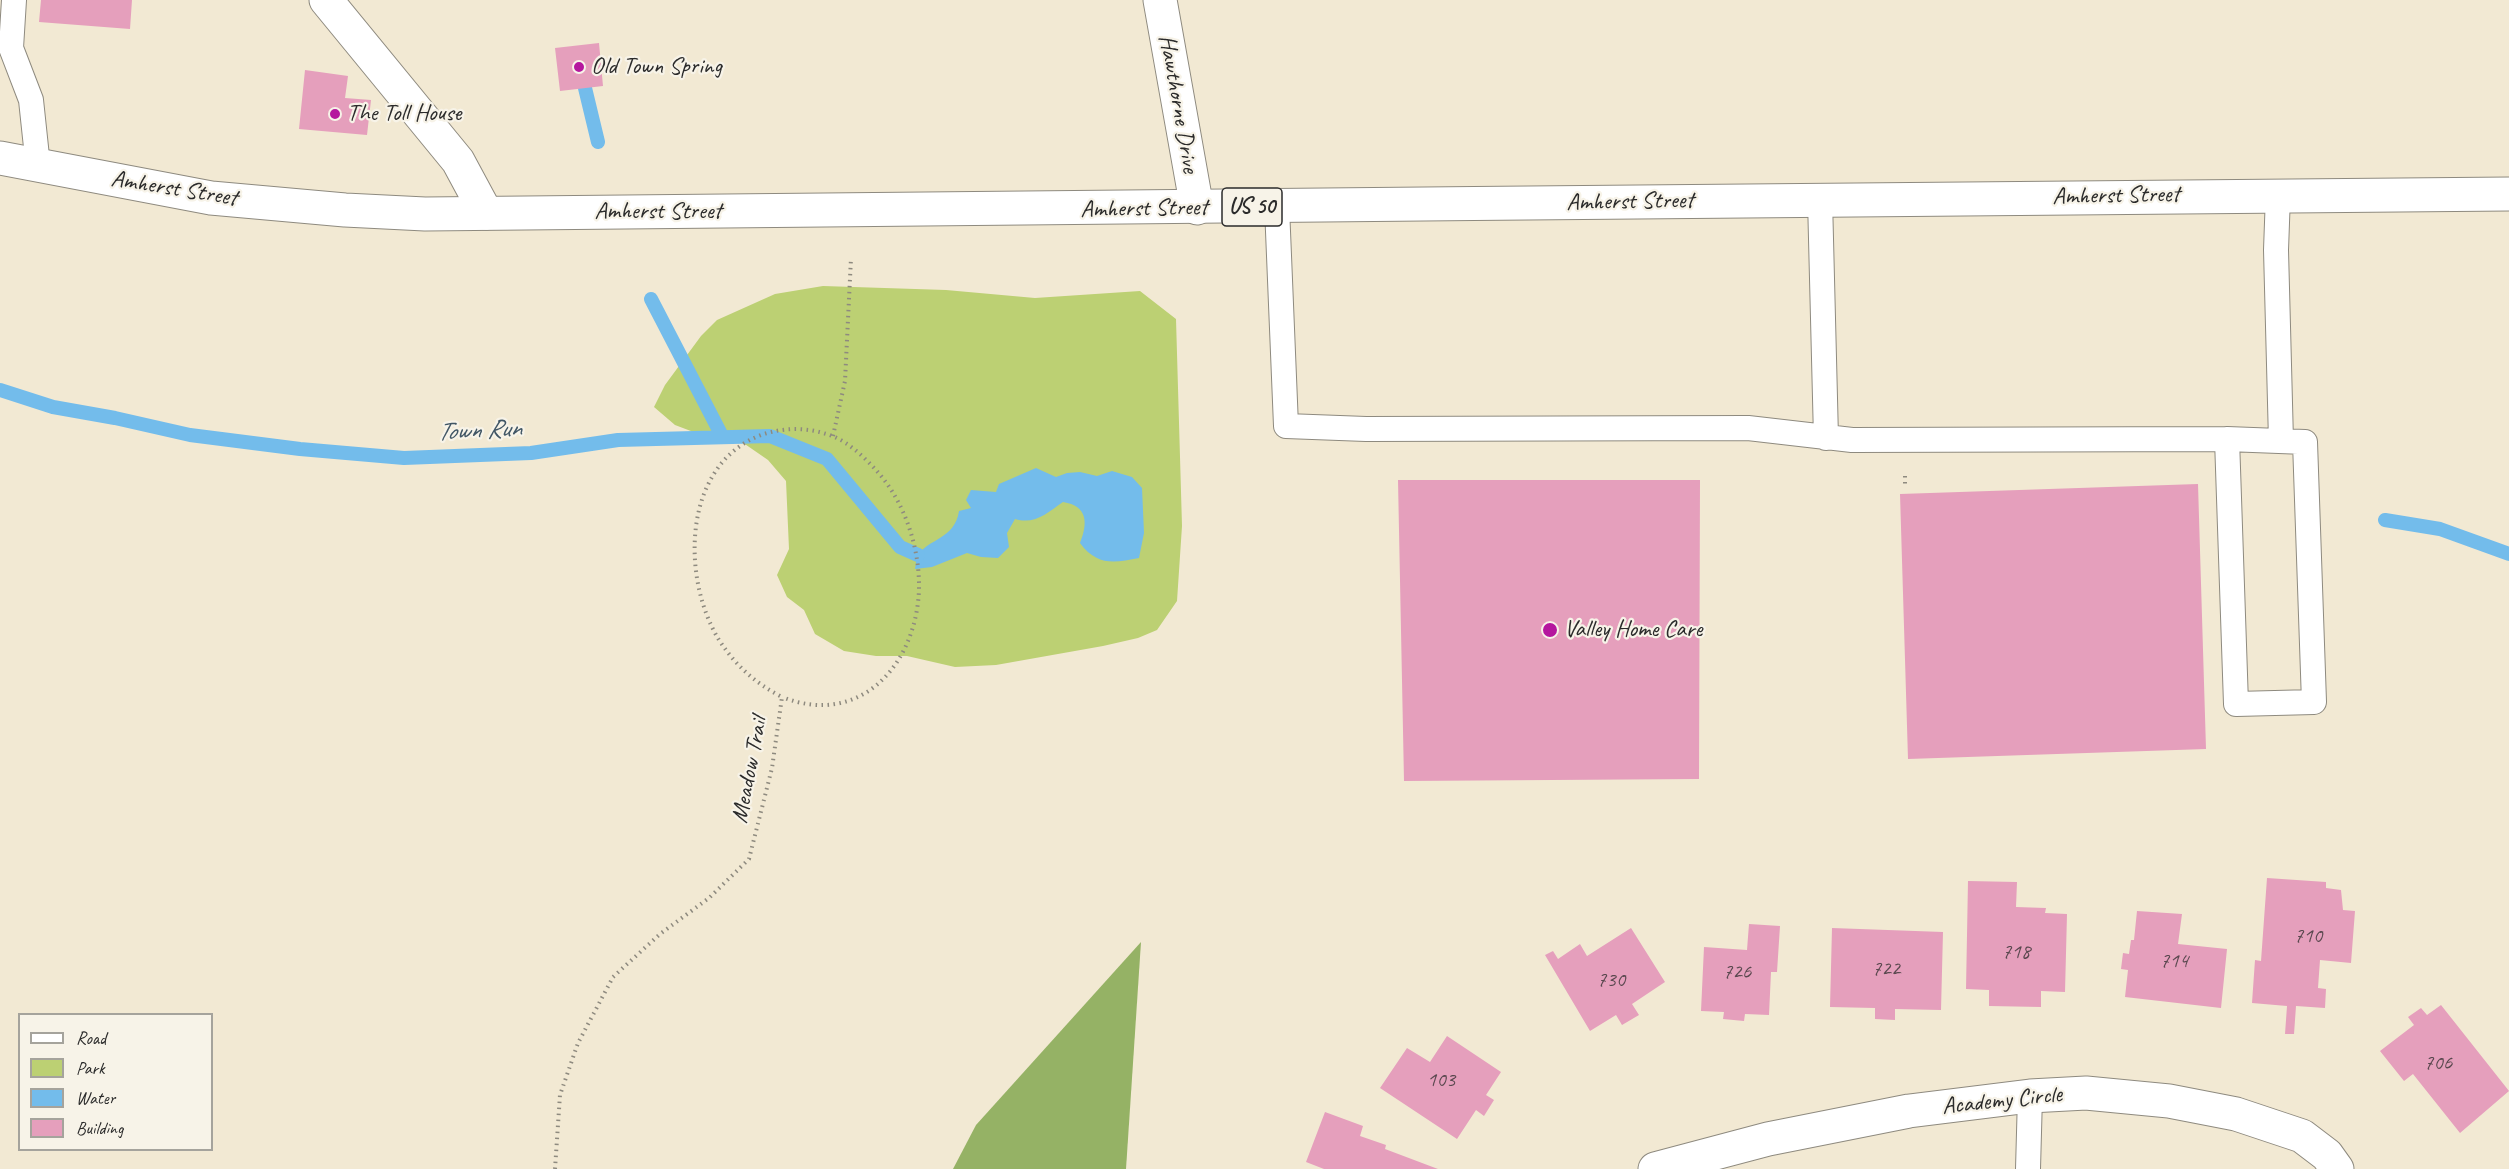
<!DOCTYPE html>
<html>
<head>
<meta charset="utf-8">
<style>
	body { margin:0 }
	#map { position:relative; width:2509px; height:1169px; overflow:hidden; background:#f2e9d3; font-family:Caveat,sans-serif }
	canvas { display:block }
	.legend { position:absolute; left:18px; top:1013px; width:195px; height:138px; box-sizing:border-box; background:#f7f3e8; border:2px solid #a5a39c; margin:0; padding:8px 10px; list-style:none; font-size:18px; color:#2b2b2b }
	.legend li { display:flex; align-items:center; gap:12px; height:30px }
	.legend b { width:30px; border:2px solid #a5a39c }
</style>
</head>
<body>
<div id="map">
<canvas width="2509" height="1169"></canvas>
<ul class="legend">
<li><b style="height:8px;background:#fff"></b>Road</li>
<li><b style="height:16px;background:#bcd073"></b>Park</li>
<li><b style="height:16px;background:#73bceb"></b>Water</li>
<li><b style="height:16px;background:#e59fbc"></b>Building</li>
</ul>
</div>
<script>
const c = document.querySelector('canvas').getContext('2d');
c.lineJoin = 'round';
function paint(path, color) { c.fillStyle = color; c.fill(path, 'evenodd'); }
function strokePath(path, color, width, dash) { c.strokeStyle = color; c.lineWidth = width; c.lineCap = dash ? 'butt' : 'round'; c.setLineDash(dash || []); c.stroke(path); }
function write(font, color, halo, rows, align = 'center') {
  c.font = font + ' Caveat,sans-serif'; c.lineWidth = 4.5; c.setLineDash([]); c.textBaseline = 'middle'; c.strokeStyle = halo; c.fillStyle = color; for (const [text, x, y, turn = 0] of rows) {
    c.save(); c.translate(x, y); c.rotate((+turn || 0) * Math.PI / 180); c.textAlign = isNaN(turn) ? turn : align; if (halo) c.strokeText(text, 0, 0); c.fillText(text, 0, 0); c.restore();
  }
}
paint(new Path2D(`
	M 823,286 L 946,290 L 1035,298 L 1140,291 L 1176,319 L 1182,526 L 1177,601 L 1157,630 L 1138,638 L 1103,646 L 996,665 L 955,667 L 907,656 L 876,656 L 844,651 L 815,634 L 804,610 L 787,597 L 777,575 L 789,549 L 786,481 L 768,460 L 739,440 L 704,436 L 675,425 L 654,407 L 665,385 L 701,336 L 717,320 L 775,294 Z`), '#bcd073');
paint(new Path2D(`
	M 1141,942 L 1126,1169 L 953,1169 L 976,1125 Z`), '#95b265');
paint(new Path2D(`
	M 1036,468 L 1056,477 L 1067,473 L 1080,472 L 1097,476 L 1112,471 L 1132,477 L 1142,488 L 1144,533 L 1139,558 C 1114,563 1097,566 1080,543 C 1088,523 1088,506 1063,502 C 1047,513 1035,525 1015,519 L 1007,533 L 1009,547 L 998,558 L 981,557 L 967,553 L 932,567 L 915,569 C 916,565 916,559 918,555 C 928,539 955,539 959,511 L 971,508 L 966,500 L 971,490 L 996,492 L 999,484 Z`), '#73bceb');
strokePath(new Path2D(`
	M 585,88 L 598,142
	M 651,299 L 722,436
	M 0,390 L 53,407 L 115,418 L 190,435 L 300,449 L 404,458 L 531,453 L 618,440 L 770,436 L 827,459 L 900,547 L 918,555
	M 2385,520 L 2440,529 L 2509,554`), '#73bceb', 14);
paint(new Path2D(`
	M 41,0 L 132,0 L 130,29 L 39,22 Z
	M 599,43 L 603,86 L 560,91 L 555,48 Z
	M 305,70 L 348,76 L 345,98 L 371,100 L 367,135 L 299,129 Z
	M 1398,480 L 1700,480 L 1699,779 L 1404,781 Z
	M 2198,484 L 2206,749 L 1908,759 L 1900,494 Z
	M 2267,878 L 2326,882 L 2326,888 L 2341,890 L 2343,910 L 2355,911 L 2351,963 L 2320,960 L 2318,988 L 2326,989 L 2325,1008 L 2296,1006 L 2294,1034 L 2285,1034 L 2287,1006 L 2252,1003 L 2255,960 L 2261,961 Z
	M 1968,881 L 2017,882 L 2016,907 L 2046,908 L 2045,913 L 2067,914 L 2065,992 L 2041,991 L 2041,1007 L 1989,1006 L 1989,990 L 1966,989 Z
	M 2137,911 L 2182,914 L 2178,944 L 2227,949 L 2221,1008 L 2125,997 L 2128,970 L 2121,969 L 2123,953 L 2129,954 L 2131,940 L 2134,940 Z
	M 1749,924 L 1780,926 L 1777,972 L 1771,972 L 1769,1015 L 1745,1014 L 1744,1021 L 1723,1019 L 1724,1012 L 1701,1011 L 1704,947 L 1747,950 Z
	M 1631,928 L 1665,982 L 1632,1004 L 1639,1015 L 1622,1025 L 1616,1015 L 1590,1031 L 1545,955 L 1553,951 L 1558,959 L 1580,944 L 1587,956 Z
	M 1832,928 L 1943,932 L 1941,1010 L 1895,1009 L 1895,1020 L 1875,1019 L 1875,1008 L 1830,1007 Z
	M 2441,1005 L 2509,1091 L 2460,1133 L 2413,1074 L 2404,1081 L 2380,1051 L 2414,1025 L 2408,1017 L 2421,1008 L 2427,1015 Z
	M 1447,1036 L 1501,1072 L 1486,1095 L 1494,1100 L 1484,1116 L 1476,1110 L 1457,1139 L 1380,1088 L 1407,1048 L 1430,1062 Z
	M 1325,1112 L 1363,1126 L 1360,1136 L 1386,1145 L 1385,1149 L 1438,1169 L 1324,1169 L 1306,1162 Z`), '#e59fbc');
const service = new Path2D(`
	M 14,0 L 11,48 L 31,100 L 38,166
	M 2278,195 L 2276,250 L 2281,441
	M 1820,199 L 1826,438
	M 1277,207 L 1286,426 L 1366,429 L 1748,428 L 1852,440 L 2227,439 L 2305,442 L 2314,702 L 2236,704 L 2227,439
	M 2028,1169 L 2030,1096`);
const minor = new Path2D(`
	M 1160,0 L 1197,208
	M 1655,1169 L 1768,1139 L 1909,1111 L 2030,1096 L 2086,1093 L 2169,1101 L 2236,1114 L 2302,1136 L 2327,1155 L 2337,1169`);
const tertiary = new Path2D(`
	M 326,0 L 458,161 L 486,213`);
const primary = new Path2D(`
	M 0,158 L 211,198 L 345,210 L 425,214 C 1120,210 1814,197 2509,194`);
strokePath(service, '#8e8a7f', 26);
strokePath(minor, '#8e8a7f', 35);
strokePath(tertiary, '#8e8a7f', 35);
strokePath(primary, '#8e8a7f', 35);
strokePath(new Path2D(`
	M 833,436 L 845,381 L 851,258
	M 1905,476 L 1905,487
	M 555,1169 L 560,1095 L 578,1043 L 613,977 L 660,934 L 709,898 L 749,859 L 772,768 L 782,697 C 755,683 736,666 719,640 C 681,578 682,465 761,435 C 784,427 809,427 832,436 C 848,442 863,456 875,469 C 904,500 920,547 919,590 C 916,665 860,728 782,697`), '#8e8a7f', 4, [1.5, 4.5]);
strokePath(service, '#fff', 24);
strokePath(minor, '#fff', 33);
strokePath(tertiary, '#fff', 33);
strokePath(primary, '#fff', 33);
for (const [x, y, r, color] of [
	[579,67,6,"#b5179e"],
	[335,114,6,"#b5179e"],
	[1550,630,8,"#b5179e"]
]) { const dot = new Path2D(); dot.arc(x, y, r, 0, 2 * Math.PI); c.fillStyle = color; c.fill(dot); strokePath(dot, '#f7f3e8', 2); }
write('21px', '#5a484f', null, [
	["710",2308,936],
	["718",2016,952],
	["714",2174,961],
	["722",1886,969],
	["726",1737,972],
	["730",1611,980],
	["706",2438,1063],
	["103",1441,1080]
]);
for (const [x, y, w] of [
	[1252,207,60]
]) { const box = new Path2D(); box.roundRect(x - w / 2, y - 19, w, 38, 4.5); c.fillStyle = '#f7f3e8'; c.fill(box); strokePath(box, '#2b2b2b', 1.5); }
write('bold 22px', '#2b2b2b', null, [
	["US 50",1252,207]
]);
write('24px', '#2b2b2b', '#f7f3e8', [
	["Old Town Spring",591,67],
	["The Toll House",347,114],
	["Valley Home Care",1564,630]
], 'left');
write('24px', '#2b2b2b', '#f7f3e8', [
	["Hawthorne Drive",1178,104,80],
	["Amherst Street",174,189,9],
	["Amherst Street",2116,196,-1],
	["Amherst Street",1630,202,-1],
	["Amherst Street",1144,209,-1],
	["Amherst Street",658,212],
	["Meadow Trail",750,770,-79],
	["Academy Circle",2002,1101,-6]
]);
write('italic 26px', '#415665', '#f7f3e8', [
	["Town Run",479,431,-3]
]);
</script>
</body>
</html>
